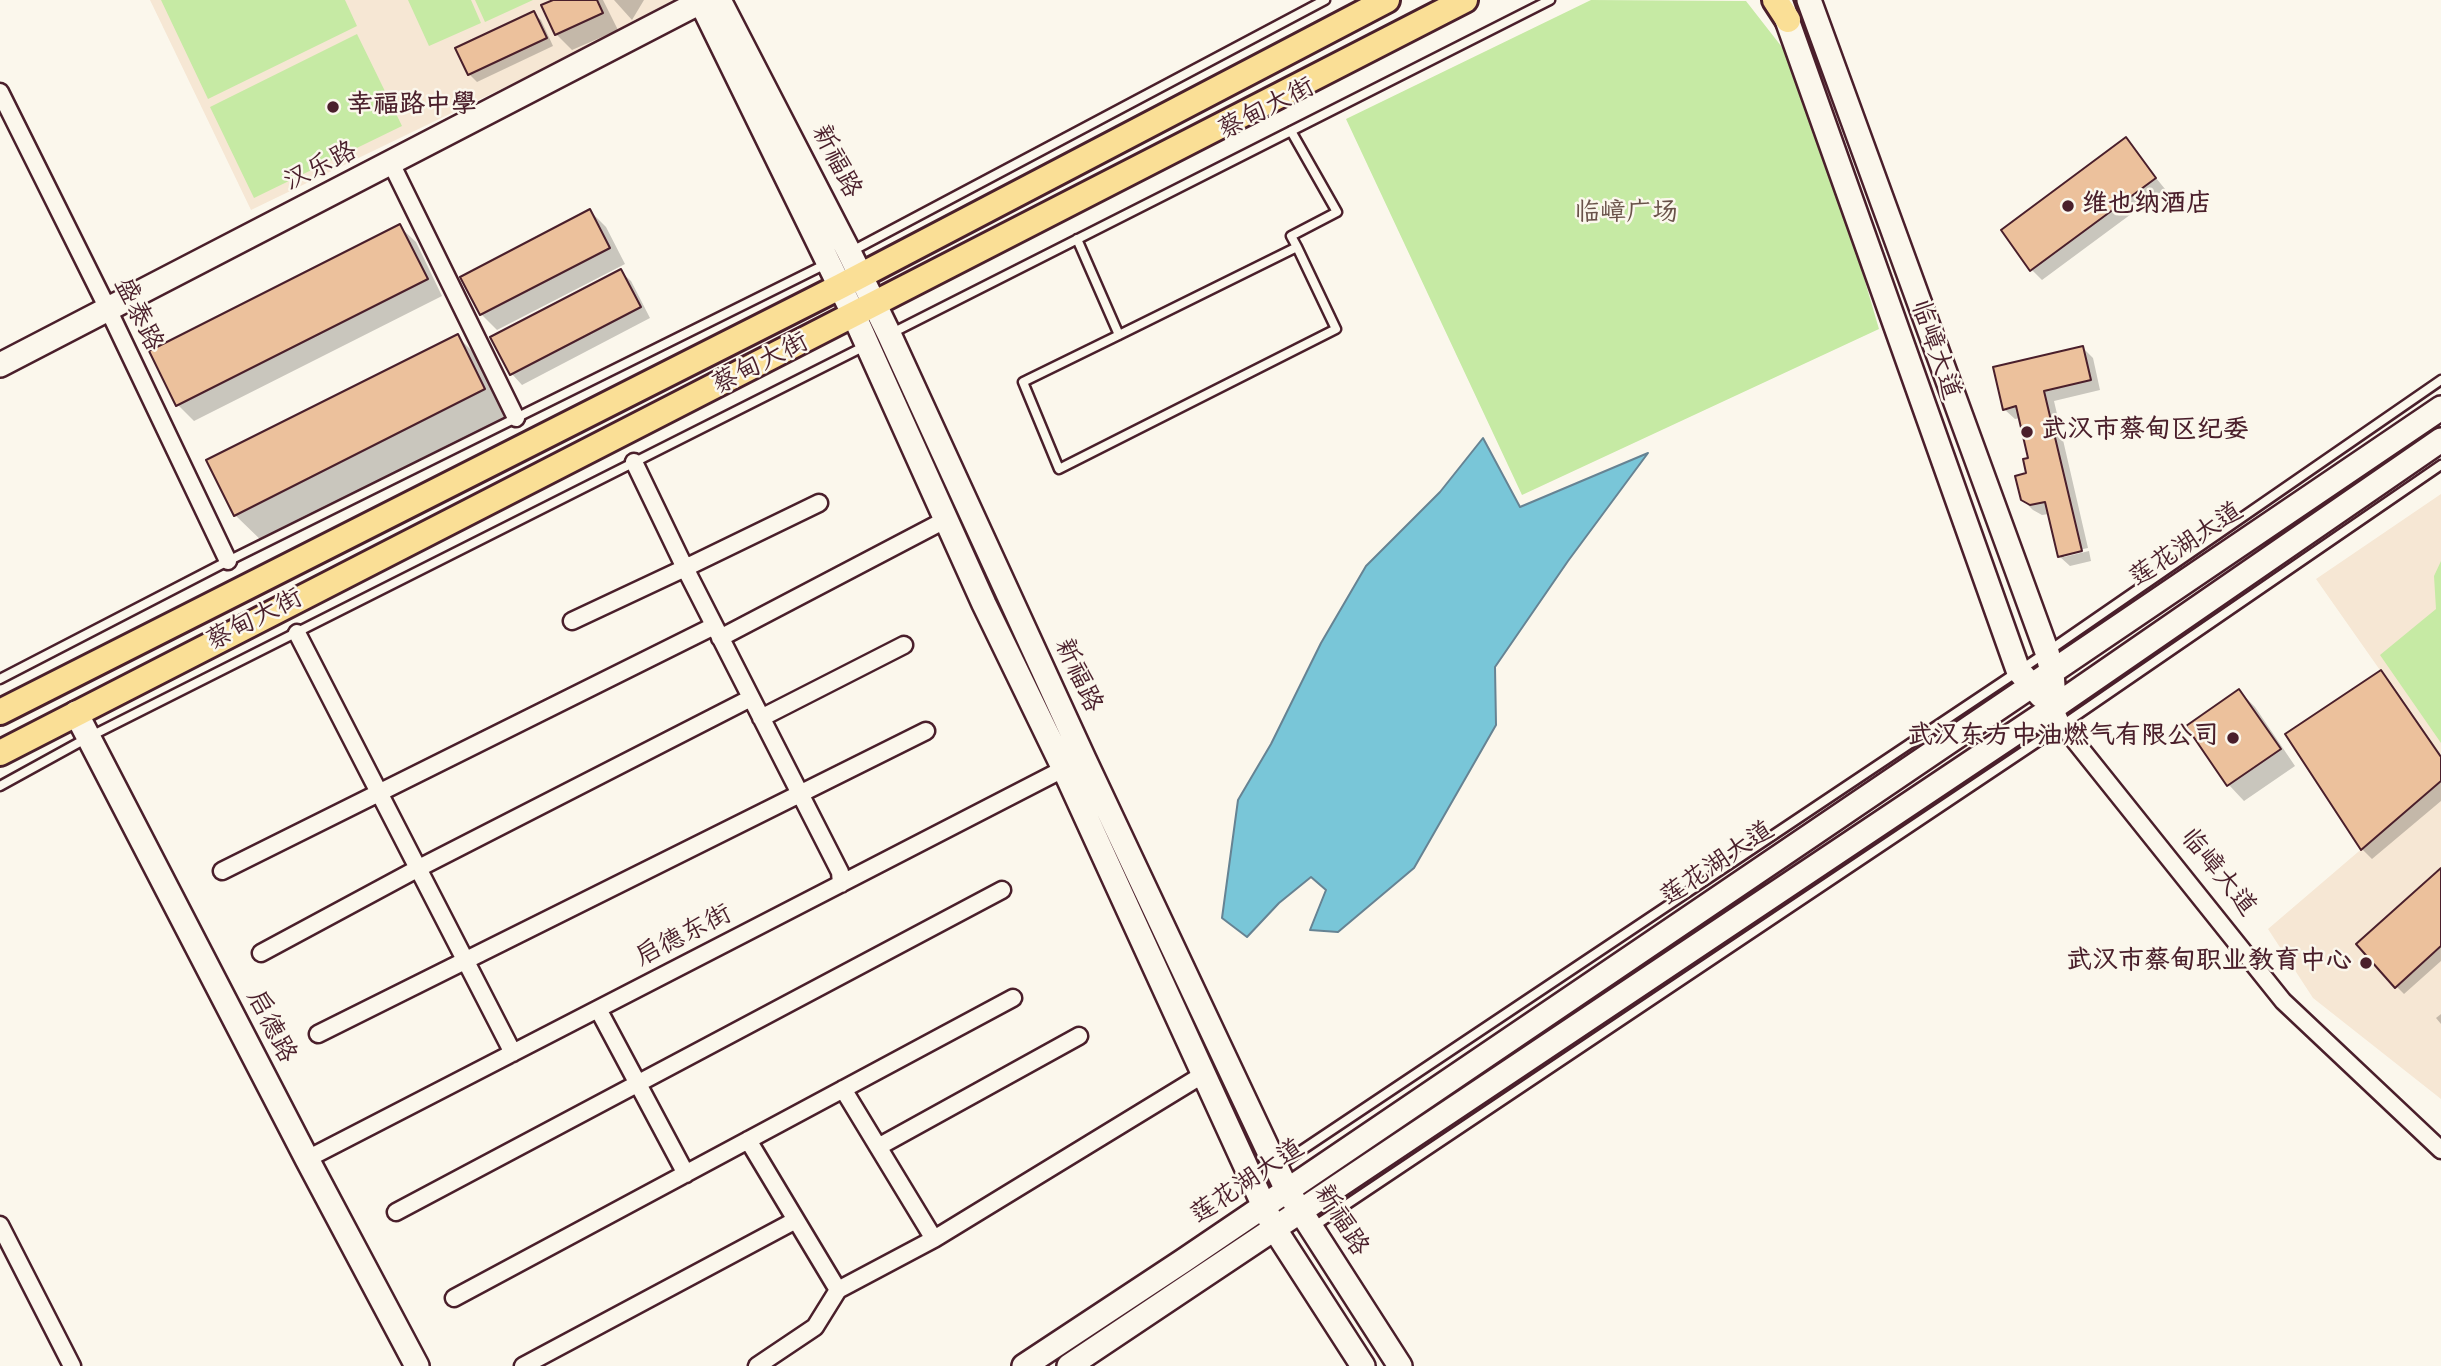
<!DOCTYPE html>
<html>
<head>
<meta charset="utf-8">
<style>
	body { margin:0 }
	canvas { display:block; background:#fbf7ec }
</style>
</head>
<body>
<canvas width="2441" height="1366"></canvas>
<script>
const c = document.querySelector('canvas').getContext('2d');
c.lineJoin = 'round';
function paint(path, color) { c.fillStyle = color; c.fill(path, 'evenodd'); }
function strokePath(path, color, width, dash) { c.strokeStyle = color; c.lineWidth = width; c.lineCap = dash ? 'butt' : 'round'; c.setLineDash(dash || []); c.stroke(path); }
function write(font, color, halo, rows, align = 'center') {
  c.font = font + ' "Architects Daughter","LXGW WenKai TC",sans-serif'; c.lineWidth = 5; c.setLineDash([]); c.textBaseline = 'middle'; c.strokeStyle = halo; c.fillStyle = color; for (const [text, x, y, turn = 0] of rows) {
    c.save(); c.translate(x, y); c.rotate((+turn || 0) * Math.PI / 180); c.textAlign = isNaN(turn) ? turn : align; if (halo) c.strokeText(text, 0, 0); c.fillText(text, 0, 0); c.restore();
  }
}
paint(new Path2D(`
	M 150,0 L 675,0 L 677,4 L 251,210 Z
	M 2441,494 L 2441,757 L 2316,579 Z
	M 2441,781 L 2441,1099 L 2313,998 L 2268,929 Z`), '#f6e7d4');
paint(new Path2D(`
	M 161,0 L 345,0 L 357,26 L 208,99 Z
	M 408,0 L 471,0 L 481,23 L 429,46 Z
	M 475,0 L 533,0 L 485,22 Z
	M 1591,0 L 1746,1 L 1792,60 L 1826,149 L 1879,329 L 1522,495 L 1346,119 Z
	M 357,34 L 402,126 L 254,198 L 210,107 Z
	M 2441,561 L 2441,743 L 2380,655 L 2436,609 L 2434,576 Z`), '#c6eaa4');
const water = new Path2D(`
	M 1483,438 L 1520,507 L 1648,453 L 1568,561 L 1495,667 L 1496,725 L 1414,868 L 1338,932 L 1310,930 L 1326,890 L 1311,877 L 1279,903 L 1247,937 L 1222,918 L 1238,800 L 1271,744 L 1321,643 L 1366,566 L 1440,492 Z`);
paint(water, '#79c6d8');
strokePath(water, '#668393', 2);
paint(new Path2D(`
	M 557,0 L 603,0 L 618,30 L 572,50 L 556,34 L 544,6 Z
	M 614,0 L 644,0 L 632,20 Z
	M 533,13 L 541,20 L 553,46 L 477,82 L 469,74 Z
	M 2125,140 L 2165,189 L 2042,280 L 2032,270 Z
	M 590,211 L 606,227 L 625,264 L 497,330 L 481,314 L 462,278 Z
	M 400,227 L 416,242 L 442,296 L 194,421 L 178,405 Z
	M 620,271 L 631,281 L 650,318 L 522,385 L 512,374 L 493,337 Z
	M 457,336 L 487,366 L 513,419 L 265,544 L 235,515 Z
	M 2082,347 L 2093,358 L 2100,390 L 2054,401 L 2088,548 L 2064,553 L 2064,557 L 2089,551 L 2091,561 L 2070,566 L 2059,556 L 2049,514 L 2042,515 L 2033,510 L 2022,499 L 2030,459 L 2020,418 L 2015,419 L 2004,409 Z
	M 2381,672 L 2391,683 L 2441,755 L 2441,801 L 2372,859 L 2362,849 Z
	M 2239,691 L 2255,707 L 2295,766 L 2244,801 L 2229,785 L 2188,726 Z
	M 2441,870 L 2441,961 L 2404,994 L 2396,986 Z
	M 2441,1014 L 2441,1024 L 2436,1018 Z`), '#0003');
const building = new Path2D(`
	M 553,0 L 597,0 L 603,13 L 555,35 L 541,5 Z
	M 534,11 L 547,38 L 468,75 L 455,48 Z
	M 2126,137 L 2156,178 L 2030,271 L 2001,230 Z
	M 590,209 L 610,248 L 480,315 L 460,277 Z
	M 400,224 L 428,279 L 176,406 L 149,351 Z
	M 621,269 L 641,307 L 510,375 L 490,337 Z
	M 458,334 L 485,389 L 234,516 L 206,460 Z
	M 2083,346 L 2091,380 L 2044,391 L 2082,551 L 2058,557 L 2045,502 L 2030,505 L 2021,500 L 2015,476 L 2026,473 L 2023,459 L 2028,458 L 2016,406 L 2003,410 L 1993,367 Z
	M 2381,670 L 2441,757 L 2441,781 L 2361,850 L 2285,734 Z
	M 2239,689 L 2281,749 L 2227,786 L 2186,726 Z
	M 2441,868 L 2441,946 L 2395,988 L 2356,944 Z`);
paint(building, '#ecc19c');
strokePath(building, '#4a1f2b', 2);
const lane = new Path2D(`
	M 1291,131 L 1337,212 L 1291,236 L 1297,247
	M 1077,239 L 1119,335 L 1297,247 L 1336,329 L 1059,469 L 1023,382 L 1119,335
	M 852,251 L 1325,0
	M 892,333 L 1550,0
	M 0,679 L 228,561 L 828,263
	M 0,786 L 89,737 L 865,346
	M 1278,1166 L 2047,652 L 2441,380
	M 1313,1227 L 2045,737 L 2441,465`);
const street = new Path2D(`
	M 0,92 L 108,309 L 228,561
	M 391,163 L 516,418
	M 634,462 L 685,568 L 819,503
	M 572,621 L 685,568 L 840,872 L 841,884
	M 297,633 L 513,1053
	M 720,638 L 947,519
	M 2054,707 L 2062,725 L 2283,1001 L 2441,1150
	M 761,718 L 904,645
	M 222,871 L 714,626
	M 261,953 L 417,869 L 751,698
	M 598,1009 L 686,1174
	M 318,1034 L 926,731
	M 748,1140 L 796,1220
	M 878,1147 L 1079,1036
	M 307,1159 L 1073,764
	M 396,1212 L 1002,890
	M 0,1225 L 72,1366
	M 934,1239 L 1204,1074
	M 454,1298 L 1013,998
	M 523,1366 L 796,1220 L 838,1290
	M 757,1366 L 815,1327 L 838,1290 L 934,1239 L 843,1089`);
const secondary = new Path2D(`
	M 700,0 L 853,313 L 984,604 L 1064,769 L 1274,1228 L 1363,1366
	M 719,0 L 849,252 L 889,334 L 1084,759 L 1287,1190 L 1400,1366
	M 1809,0 L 2047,652 L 2052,672 L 2053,686
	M 1781,3 L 2018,670 L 2041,696
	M 0,365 L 704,0
	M 76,713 L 307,1159 L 417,1366
	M 1024,1366 L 1183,1261 L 2441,408
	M 1069,1366 L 2054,707 L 2441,440`);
const primary = new Path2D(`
	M 1775,0 L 1788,20
	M 0,712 L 841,286 L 1387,0
	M 0,753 L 1465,0`);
strokePath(lane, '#4a1f2b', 13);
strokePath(street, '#4a1f2b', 21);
strokePath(secondary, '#4a1f2b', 28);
strokePath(primary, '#4a1f2b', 30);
strokePath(lane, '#fbf7ec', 8);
strokePath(street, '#fbf7ec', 16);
strokePath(secondary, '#fbf7ec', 23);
strokePath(primary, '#fadf96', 24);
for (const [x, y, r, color] of [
	[333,107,7,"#4a1f2b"],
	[2068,206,7,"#4a1f2b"],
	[2027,432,7,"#4a1f2b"],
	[2233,738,7,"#4a1f2b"],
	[2366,963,7,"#4a1f2b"]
]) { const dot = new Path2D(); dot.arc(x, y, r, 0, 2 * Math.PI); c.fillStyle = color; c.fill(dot); strokePath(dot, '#fbf7ec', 2.5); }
write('bold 26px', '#4a1f2b', '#fbf7ec', [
	["幸福路中學",347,107],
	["维也纳酒店",2082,206],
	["武汉市蔡甸区纪委",2041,432],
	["武汉东方中油燃气有限公司",2219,738,"right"],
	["武汉市蔡甸职业教育中心",2352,963,"right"]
], 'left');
write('26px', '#4a1f2b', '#fbf7ec', [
	["蔡甸大街",1267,110,-27],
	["新福路",835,162,63],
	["汉乐路",321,168,-27],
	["盛泰路",137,315,64],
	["临嶂大道",1934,350,71],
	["蔡甸大街",761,365,-27],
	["莲花湖大道",2187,546,-34],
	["蔡甸大街",255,621,-27],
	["新福路",1077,676,65],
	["莲花湖大道",1718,865,-34],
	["临嶂大道",2217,873,51],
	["启德东街",684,937,-27],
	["启德路",270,1027,63],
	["莲花湖大道",1248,1183,-34],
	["新福路",1340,1221,58]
]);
write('26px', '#695249', '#fbf7ec', [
	["临嶂广场",1626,215]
]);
</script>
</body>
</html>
